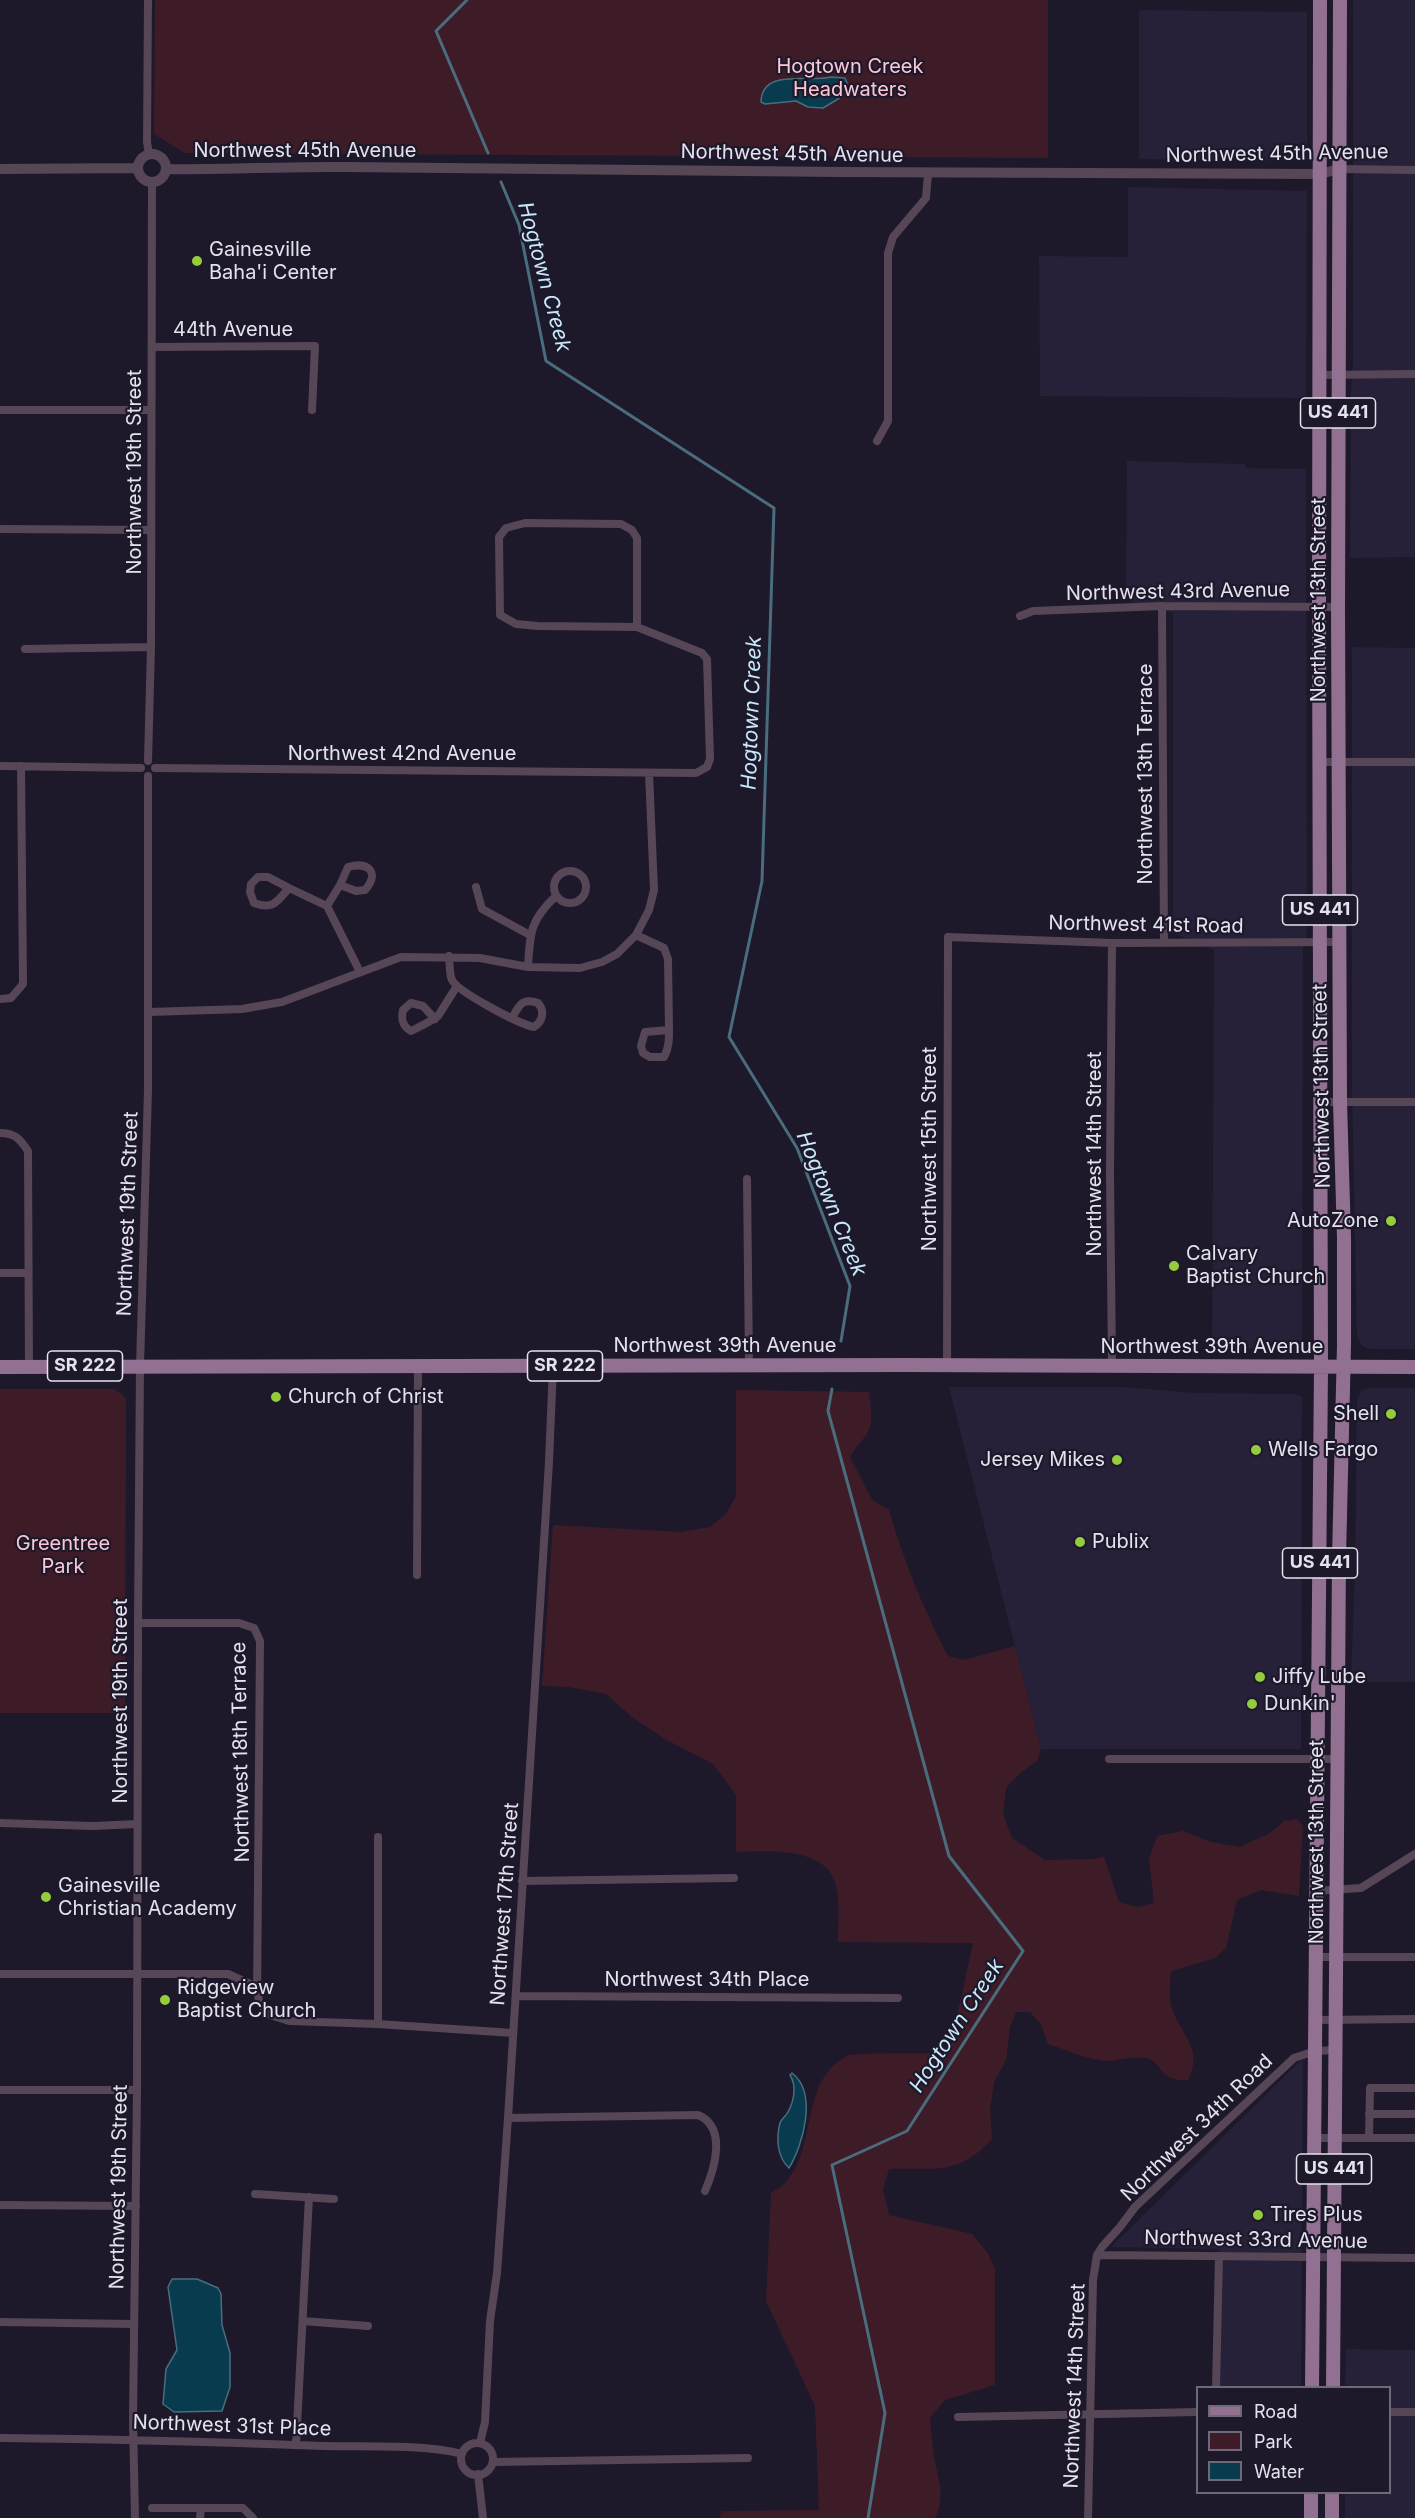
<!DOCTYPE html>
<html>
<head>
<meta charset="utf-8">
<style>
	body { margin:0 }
	#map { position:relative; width:1415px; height:2518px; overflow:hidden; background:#1d192b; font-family:Inter,sans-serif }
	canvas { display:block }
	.legend { position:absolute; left:1196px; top:2386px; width:195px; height:108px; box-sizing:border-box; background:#1d192b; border:2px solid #6d6979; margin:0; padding:8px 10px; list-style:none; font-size:18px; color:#e5e2ef }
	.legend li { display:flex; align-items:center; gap:12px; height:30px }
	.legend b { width:30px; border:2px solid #6d6979 }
</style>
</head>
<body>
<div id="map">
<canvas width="1415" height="2518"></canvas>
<ul class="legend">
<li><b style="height:8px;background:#927091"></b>Road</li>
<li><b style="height:16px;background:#3e1c27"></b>Park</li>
<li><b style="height:16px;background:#083b4e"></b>Water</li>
</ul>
</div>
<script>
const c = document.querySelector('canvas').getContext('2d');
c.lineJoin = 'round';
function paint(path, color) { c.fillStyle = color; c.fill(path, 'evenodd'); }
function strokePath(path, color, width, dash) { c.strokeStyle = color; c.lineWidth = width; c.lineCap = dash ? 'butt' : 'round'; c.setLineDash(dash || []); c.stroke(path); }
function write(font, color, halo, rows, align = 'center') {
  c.font = font + ' Inter,sans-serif'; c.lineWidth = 4.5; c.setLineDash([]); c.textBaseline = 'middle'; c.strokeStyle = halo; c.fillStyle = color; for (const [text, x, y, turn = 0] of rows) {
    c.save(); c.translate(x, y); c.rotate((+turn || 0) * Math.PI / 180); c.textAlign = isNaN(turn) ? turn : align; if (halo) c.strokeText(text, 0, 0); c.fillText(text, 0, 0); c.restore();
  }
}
paint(new Path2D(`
	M 1353,0 L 1415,0 L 1415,557 L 1350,558 L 1351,387 L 1353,364 Z
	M 1139,10 L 1307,12 L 1307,161 L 1139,159 Z
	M 1128,187 L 1307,191 L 1306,398 L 1040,396 L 1039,256 L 1128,257 Z
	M 1127,461 L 1245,464 L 1245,468 L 1306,469 L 1307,931 L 1303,949 L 1302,1348 L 1212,1348 L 1214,950 L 1173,933 L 1173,613 L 1126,600 Z
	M 1352,647 L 1415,648 L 1415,1349 L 1369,1349 L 1362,1346 L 1357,1337 L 1352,1091 Z
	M 949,1387 L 1125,1387 L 1193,1393 L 1295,1394 L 1302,1397 L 1301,1749 L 1041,1749 Z
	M 1369,1388 L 1415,1388 L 1415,1682 L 1351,1682 L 1355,1569 L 1357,1401 L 1361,1391 Z
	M 1303,2058 L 1301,2387 L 1218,2387 L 1220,2249 L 1111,2247 Z
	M 1346,2349 L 1415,2350 L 1415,2518 L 1345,2518 L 1345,2493 L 1390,2492 L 1390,2388 L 1345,2387 Z`), '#262038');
paint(new Path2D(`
	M 155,0 L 1048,0 L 1048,158 L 185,153 L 154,134 Z
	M 0,1389 L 115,1389 L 126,1398 L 125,1713 L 0,1713 Z
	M 736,1390 L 869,1392 C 870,1403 874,1421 868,1432 C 863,1441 855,1447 850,1457 L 872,1500 L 889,1510 C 903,1560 924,1610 948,1656 L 964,1660 L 1015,1646 L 1041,1749 L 1037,1761 L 1020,1773 L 1006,1788 L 1003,1814 L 1012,1838 L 1045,1860 L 1093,1859 L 1104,1857 L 1119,1902 L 1138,1907 L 1154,1903 L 1149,1859 L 1157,1836 L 1183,1831 L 1211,1842 L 1240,1847 L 1270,1833 L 1284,1821 L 1298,1819 L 1303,1827 L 1299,1896 L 1261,1890 L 1237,1900 L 1226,1948 L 1215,1958 L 1171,1971 C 1170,1985 1168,2001 1174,2014 C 1186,2040 1202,2051 1188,2080 C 1157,2082 1164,2061 1145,2058 C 1133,2056 1119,2061 1107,2061 C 1088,2060 1067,2050 1048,2044 L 1040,2023 L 1030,2012 L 1016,2012 L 1010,2027 L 1006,2060 L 994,2082 L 990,2110 L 992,2139 C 957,2177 935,2167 889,2169 L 883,2190 L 889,2215 L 972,2234 L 987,2252 L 995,2269 L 995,2385 L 945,2400 L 930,2418 C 931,2431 932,2444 934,2457 C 938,2479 946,2496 935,2518 L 720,2518 L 721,2511 L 819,2510 L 815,2406 L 766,2301 L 771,2193 C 776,2190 783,2186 786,2182 C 818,2146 799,2081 847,2056 C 856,2052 932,2054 949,2053 L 973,1943 L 838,1942 C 838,1921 842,1892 831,1874 C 815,1847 762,1851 736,1852 L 736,1795 L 713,1764 L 665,1739 L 632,1717 L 606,1694 L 569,1687 L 542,1686 L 553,1525 L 681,1532 L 710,1527 L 726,1514 L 736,1496 Z`), '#3e1c27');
const water = new Path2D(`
	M 831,77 L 845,78 L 848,85 L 843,96 L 823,108 L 808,107 L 796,101 L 765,104 L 761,102 C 762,68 807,83 831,77 Z
	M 792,2073 C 818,2093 803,2145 789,2168 C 777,2157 776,2138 780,2123 C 781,2119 786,2116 788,2112 C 794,2101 797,2086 790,2075 Z
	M 172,2279 L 197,2279 L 218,2288 L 221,2294 L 222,2325 L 230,2353 L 230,2387 L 222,2411 L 174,2412 L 163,2404 L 166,2369 L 177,2350 L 168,2287 Z`);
paint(water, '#083b4e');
strokePath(water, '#4a6d7e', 1.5);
strokePath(new Path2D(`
	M 467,0 L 436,31 L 488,153
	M 501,182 L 519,225 L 546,361 L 774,508 L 762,881 L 729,1037 L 797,1148 L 850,1286 L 841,1341
	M 832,1389 L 828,1411 L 949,1856 L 1023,1951 L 907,2131 L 832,2165 L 885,2413 L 868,2518`), '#4a6d7e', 3);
strokePath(new Path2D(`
	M 148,0 L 147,142 L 149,154
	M 1339,169 L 1415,170
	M 152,347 L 315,346 L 312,410
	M 1319,375 L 1415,374
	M 0,410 L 151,410
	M 877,441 L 888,421 L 888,253 L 893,237 L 926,198 L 928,174
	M 0,529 L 151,530
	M 1162,606 L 1164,942
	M 1020,616 L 1033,611 L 1162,606 L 1338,607
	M 25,649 L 151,647
	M 148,761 L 151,647 L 152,183
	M 1319,762 L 1415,762
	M 0,766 L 141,768
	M 155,768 L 696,773 L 707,767 L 710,759 L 707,659 L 702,653 L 637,627 L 538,626 L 516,624 L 500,615 L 499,537 L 506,528 L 525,523 L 621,524 L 632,530 L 637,538 L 637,627
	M554 887a16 16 0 1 1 32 0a16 16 0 1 1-32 0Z
	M 476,887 L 482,909 L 530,935
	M 289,888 L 268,877 L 258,877 L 251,884 L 250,892 L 254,903 C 273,910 277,902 289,888 L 327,906 L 340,885 L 356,891 L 365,890 C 380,873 369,861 348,867 L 340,885
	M 327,906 L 360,972
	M 636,935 L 664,948 L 668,959 L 669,1030 C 669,1040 669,1048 664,1057 L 650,1057 L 643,1053 L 641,1046 L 645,1032 L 669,1030
	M 449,956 C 450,963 449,974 452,980 C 458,992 519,1024 534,1027 C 543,1021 545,1011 538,1003 C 522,997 519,1006 512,1018
	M 528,967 C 530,933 530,920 556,896
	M 0,999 L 11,998 L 23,984 L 21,766
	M 149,1012 L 242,1009 L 282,1002 L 401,957 L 480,958 L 528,967 L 580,968 L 602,962 L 617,954 L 636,935 L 649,910 L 654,890 L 649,773
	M 435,1019 L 423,1006 L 411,1003 L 403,1010 C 401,1019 402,1026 411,1031 C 421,1026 430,1022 438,1016 L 457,986
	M 1320,1102 L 1415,1102
	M 0,1133 C 15,1133 20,1139 28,1151 L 29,1367
	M 747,1179 L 749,1365
	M 0,1273 L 28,1273
	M 947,1365 L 948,937 L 1112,943 L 1339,942
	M 1112,1366 L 1110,1173 L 1112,943
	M 417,1575 L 418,1366
	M 138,1623 L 239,1623 L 254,1628 L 260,1641 C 258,1757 259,1872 257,1987 L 259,2002 L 270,2015 L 289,2021 L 378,2024 L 513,2033
	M 1109,1759 L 1337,1759
	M 0,1823 L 93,1826 L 137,1824
	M 522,1881 L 734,1878
	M 1315,1891 L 1361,1888 L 1415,1854
	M 1315,1957 L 1415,1957
	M 0,1974 L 228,1974 L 257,1987
	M 516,1996 L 898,1998
	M 1315,2020 L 1415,2019
	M 378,2024 L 378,1837
	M 0,2090 L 137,2090
	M 1369,2114 L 1415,2114
	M 508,2118 L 698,2115 C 727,2127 715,2168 705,2191
	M 1314,2138 L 1415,2138
	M 1369,2138 L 1370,2088 L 1415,2088
	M 255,2194 L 334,2199
	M 0,2205 L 136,2206
	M 1097,2255 L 1415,2258
	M 303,2321 L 368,2326
	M 0,2322 L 134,2324
	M 1216,2388 L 1219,2256
	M 1390,2412 L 1415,2412
	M 958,2417 L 1198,2412
	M 0,2438 C 108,2439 217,2442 325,2446 C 365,2447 425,2444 462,2454
	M 480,2443 L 485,2422 L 490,2321 L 497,2273 L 508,2118 L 549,1462 L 553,1366
	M461 2459a16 16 0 1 1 32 0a16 16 0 1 1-32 0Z
	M 296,2445 L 309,2197
	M 493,2462 L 748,2458
	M 478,2474 L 483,2518
	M 152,2508 L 243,2508 L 253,2518
	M 135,2518 L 133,2419 L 137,2090 L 138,1623 L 140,1366 L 148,1090 L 148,776
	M 200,2518 L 201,2508
	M 1088,2518 L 1093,2280 L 1097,2255 L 1102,2247 L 1120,2227 L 1135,2207 L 1294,2058 L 1315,2051 L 1335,2050`), '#574656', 8);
strokePath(new Path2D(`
	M138 168a14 14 0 1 1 28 0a14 14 0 1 1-28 0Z
	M 0,169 L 138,168
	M 167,169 C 227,170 287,166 346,167 C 671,171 995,174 1320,174 L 1339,169`), '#574656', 10);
strokePath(new Path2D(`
	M 0,1367 L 905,1365 L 1415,1367
	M 1312,2388 L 1321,1367 L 1319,607 L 1320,0
	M 1333,2388 L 1339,1558 L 1344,1345 L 1344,1238 L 1340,1102 L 1338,607 L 1340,0
	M 1311,2518 L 1311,2492
	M 1332,2518 L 1332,2492`), '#927091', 14);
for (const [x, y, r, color] of [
	[197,261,6,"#93cd3d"],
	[1391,1221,6,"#93cd3d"],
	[1174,1266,6,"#93cd3d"],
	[276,1397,6,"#93cd3d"],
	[1391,1414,6,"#93cd3d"],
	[1256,1450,6,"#93cd3d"],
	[1117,1460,6,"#93cd3d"],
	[1080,1542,6,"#93cd3d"],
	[1260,1677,6,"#93cd3d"],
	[1252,1704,6,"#93cd3d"],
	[46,1897,6,"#93cd3d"],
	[165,2000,6,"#93cd3d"],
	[1258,2215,6,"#93cd3d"]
]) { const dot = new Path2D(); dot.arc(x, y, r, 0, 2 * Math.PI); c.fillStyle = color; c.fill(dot); strokePath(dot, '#1d192b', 2); }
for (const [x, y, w] of [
	[1338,413,75],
	[1320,910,75],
	[85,1366,75],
	[565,1366,75],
	[1320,1563,75],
	[1334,2169,75]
]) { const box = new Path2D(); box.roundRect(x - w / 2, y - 15, w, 30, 4.5); c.fillStyle = '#1d192b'; c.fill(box); strokePath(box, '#e5e2ef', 1.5); }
write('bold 18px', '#e5e2ef', null, [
	["US 441",1338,413],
	["US 441",1320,910],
	["SR 222",85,1366],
	["SR 222",565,1366],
	["US 441",1320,1563],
	["US 441",1334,2169]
]);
write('20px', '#fcc7d5', '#1d192b', [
	["Hogtown Creek",850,67],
	["Headwaters",850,90],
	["Greentree",63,1544],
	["Park",63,1567]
]);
write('20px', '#e5e2ef', '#1d192b', [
	["Northwest 45th Avenue",305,151],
	["Northwest 45th Avenue",792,154,1],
	["Northwest 45th Avenue",1277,154,-1],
	["44th Avenue",233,330],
	["Northwest 19th Street",135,472,-90],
	["Northwest 43rd Avenue",1178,592,-1],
	["Northwest 13th Street",1319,600,-90],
	["Northwest 42nd Avenue",402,754],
	["Northwest 13th Terrace",1146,774,-90],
	["Northwest 41st Road",1146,925,1],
	["Northwest 13th Street",1322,1086,-91],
	["Northwest 15th Street",930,1149,-90],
	["Northwest 14th Street",1095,1154,-90],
	["Northwest 19th Street",128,1214,-88],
	["Northwest 39th Avenue",725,1346],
	["Northwest 39th Avenue",1212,1347],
	["Northwest 19th Street",121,1701,-90],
	["Northwest 18th Terrace",241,1752,-91],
	["Northwest 13th Street",1317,1842,-90],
	["Northwest 17th Street",505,1904,-86],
	["Northwest 34th Place",707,1980],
	["Northwest 34th Road",1197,2128,-44],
	["Northwest 19th Street",119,2187,-89],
	["Northwest 33rd Avenue",1256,2240,1],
	["Northwest 14th Street",1075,2386,-88],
	["Northwest 31st Place",232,2426,2]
]);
write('20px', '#e5e2ef', '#1d192b', [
	["Gainesville",209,250],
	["Baha'i Center",209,273],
	["AutoZone",1379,1221,"right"],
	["Calvary",1186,1254],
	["Baptist Church",1186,1277],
	["Church of Christ",288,1397],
	["Shell",1379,1414,"right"],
	["Wells Fargo",1268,1450],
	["Jersey Mikes",1105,1460,"right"],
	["Publix",1092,1542],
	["Jiffy Lube",1272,1677],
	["Dunkin'",1264,1704],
	["Gainesville",58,1886],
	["Christian Academy",58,1909],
	["Ridgeview",177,1988],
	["Baptist Church",177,2011],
	["Tires Plus",1270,2215]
], 'left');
write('italic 21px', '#c7e9fa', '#1d192b', [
	["Hogtown Creek",544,277,75],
	["Hogtown Creek",752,713,-88],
	["Hogtown Creek",831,1204,68],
	["Hogtown Creek",957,2026,-57]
]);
</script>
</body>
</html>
